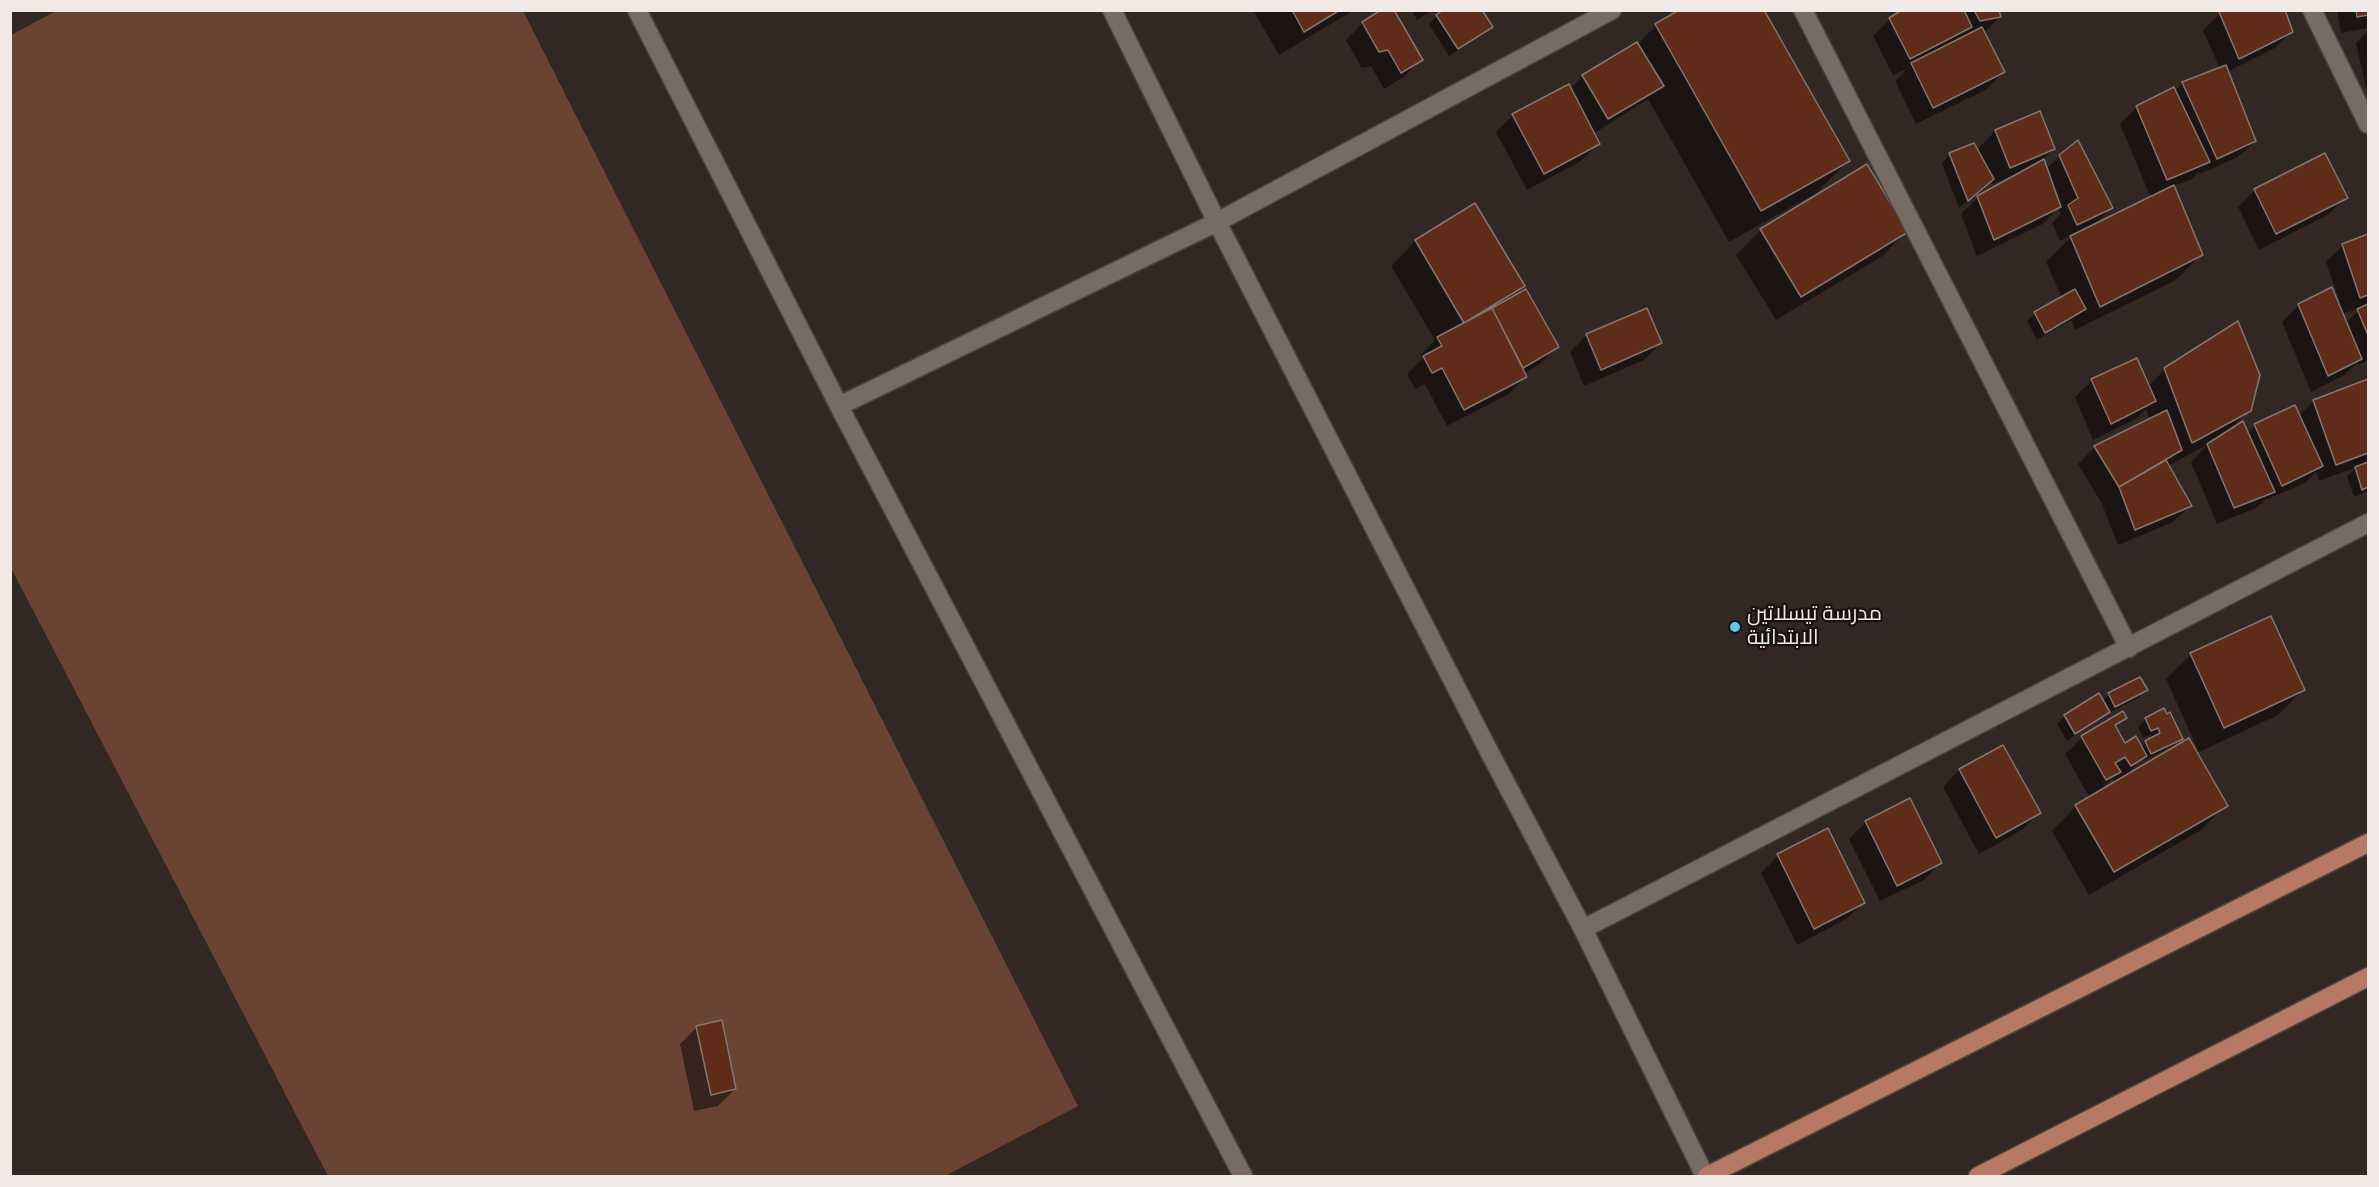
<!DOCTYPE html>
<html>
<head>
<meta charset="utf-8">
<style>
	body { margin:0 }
	#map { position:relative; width:2379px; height:1187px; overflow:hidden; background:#332723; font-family:"Source Serif 4",serif }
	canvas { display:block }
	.frame { position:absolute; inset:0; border:12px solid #f1e9e6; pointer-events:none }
</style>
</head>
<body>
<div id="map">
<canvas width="2379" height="1187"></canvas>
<div class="frame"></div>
</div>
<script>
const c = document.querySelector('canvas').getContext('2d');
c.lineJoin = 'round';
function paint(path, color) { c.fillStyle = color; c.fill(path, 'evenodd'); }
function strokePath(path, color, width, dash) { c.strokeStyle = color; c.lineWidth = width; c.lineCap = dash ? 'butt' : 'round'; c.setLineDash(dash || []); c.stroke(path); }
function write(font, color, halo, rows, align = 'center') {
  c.font = font + ' "Source Serif 4",Cairo,serif'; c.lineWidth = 4.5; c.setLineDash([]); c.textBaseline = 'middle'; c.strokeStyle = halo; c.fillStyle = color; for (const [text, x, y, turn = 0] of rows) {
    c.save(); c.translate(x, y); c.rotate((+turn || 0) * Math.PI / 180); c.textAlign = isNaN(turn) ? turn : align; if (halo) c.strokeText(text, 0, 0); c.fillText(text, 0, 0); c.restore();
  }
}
paint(new Path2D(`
	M 58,10 L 523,11 L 1078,1106 L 945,1176 L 328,1176 L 11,568 L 11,35 Z`), '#6a4335');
paint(new Path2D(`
	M 1253,10 L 1354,10 L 1279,55 Z
	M 1412,10 L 1433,10 L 1417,20 Z
	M 1905,10 L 1997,10 L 2000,17 L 1984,33 L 2003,72 L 1987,89 L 1916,124 L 1895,81 L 1908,68 L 1893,75 L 1873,36 L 1890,19 Z
	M 2337,10 L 2368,10 L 2368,28 L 2341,33 Z
	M 2220,14 L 2292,31 L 2275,48 L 2227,72 L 2255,141 L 2238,157 L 2200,174 L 2198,172 L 2192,179 L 2173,186 L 2201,255 L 2176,280 L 2075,330 L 2071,320 L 2037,340 L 2027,321 L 2035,313 L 2062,298 L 2046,262 L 2073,235 L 2060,241 L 2052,223 L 2061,214 L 2058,208 L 2043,224 L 1977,256 L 1961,214 L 1978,197 L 2011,179 L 2010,177 L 1993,184 L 1991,179 L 1959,208 L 1942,163 L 1950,154 L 1977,150 L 1995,131 L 2039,113 L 2054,149 L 2043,159 L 2046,169 L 2060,156 L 2111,208 L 2093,226 L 2151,198 L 2120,124 L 2137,107 L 2174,92 L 2182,84 L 2220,69 L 2203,30 Z
	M 1437,16 L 1491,27 L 1483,35 L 1449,56 L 1429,24 Z
	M 1363,23 L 1421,59 L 1405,76 L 1384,89 L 1371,66 L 1362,68 L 1346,40 Z
	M 1656,25 L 1848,161 L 1816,193 L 1729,242 L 1648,99 L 1593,134 L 1598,144 L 1581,161 L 1527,190 L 1496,132 L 1513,115 L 1570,89 L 1583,76 L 1637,45 Z
	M 2368,31 L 2368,88 L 2366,88 L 2356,43 Z
	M 2255,190 L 2346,197 L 2329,214 L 2259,250 L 2238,207 Z
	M 1474,205 L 1523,286 L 1511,298 L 1557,347 L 1540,364 L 1524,373 L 1526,377 L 1509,394 L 1447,426 L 1425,384 L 1415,389 L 1407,374 L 1423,358 L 1421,355 L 1435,340 L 1391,266 L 1415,241 ZM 1496,302 L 1496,305 L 1470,321 L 1468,318 Z
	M 1761,230 L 1906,232 L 1881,257 L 1776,320 L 1736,255 Z
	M 2368,236 L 2368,360 L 2358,365 L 2357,363 L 2343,376 L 2311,392 L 2282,322 L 2299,305 L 2340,303 L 2326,262 L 2343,245 ZM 2361,308 L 2345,323 L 2342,314 Z
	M 1587,335 L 1660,343 L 1644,360 L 1584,386 L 1570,352 Z
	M 2165,369 L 2249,410 L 2230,429 L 2247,434 L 2255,426 L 2299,416 L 2313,401 L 2368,381 L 2368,491 L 2354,497 L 2347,476 L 2357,467 L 2319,481 L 2316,472 L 2305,483 L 2265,500 L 2256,508 L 2217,524 L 2191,462 L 2207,445 L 2168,466 L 2190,506 L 2173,522 L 2118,545 L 2102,504 L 2078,464 L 2095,447 L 2150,420 L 2146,409 L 2137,418 L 2093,440 L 2075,397 L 2092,380 L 2148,387 Z
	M 2270,618 L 2303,690 L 2278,715 L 2199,752 L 2166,679 L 2191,655 Z
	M 2146,690 L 2138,698 L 2105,715 L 2067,741 L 2057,724 L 2065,716 L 2102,701 L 2109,695 Z
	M 2123,713 L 2125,717 L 2115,728 L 2124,745 L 2141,747 L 2152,739 L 2150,735 L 2143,738 L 2138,727 L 2146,719 L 2181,738 L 2173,746 L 2143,761 L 2142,759 L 2124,777 L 2226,805 L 2201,830 L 2089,895 L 2052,831 L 2076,806 L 2090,798 L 2065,754 L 2082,738 ZM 2112,778 L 2115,783 L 2098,792 Z
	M 2002,747 L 2039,813 L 2022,830 L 1979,854 L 1943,787 L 1959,770 Z
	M 1866,822 L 1940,863 L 1924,880 L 1880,901 L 1849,839 Z
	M 1827,831 L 1863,903 L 1846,919 L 1797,945 L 1761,873 L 1778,856 Z
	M 697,1027 L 735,1089 L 718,1106 L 694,1111 L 680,1044 Z`), '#0007');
const building = new Path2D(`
	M 1292,10 L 1340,10 L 1304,32 Z
	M 1381,10 L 1394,10 L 1423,60 L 1401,73 L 1388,50 L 1379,52 L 1362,22 Z
	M 1443,10 L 1482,10 L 1493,27 L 1458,49 L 1436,15 Z
	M 1679,10 L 1764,10 L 1850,161 L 1761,211 L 1655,24 Z
	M 1902,10 L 1964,10 L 1972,27 L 1910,59 L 1889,18 Z
	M 1974,10 L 1999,10 L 2001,17 L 1980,21 Z
	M 2223,10 L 2285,10 L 2293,32 L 2239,59 L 2219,12 Z
	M 2356,10 L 2368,10 L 2368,15 L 2357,17 Z
	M 1982,27 L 2005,72 L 1933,108 L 1911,63 Z
	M 1637,42 L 1664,86 L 1608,119 L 1582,75 Z
	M 2226,65 L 2256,141 L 2217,159 L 2182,82 Z
	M 1569,84 L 1600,144 L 1544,174 L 1512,114 Z
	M 2174,87 L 2210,162 L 2167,180 L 2136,106 Z
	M 2040,111 L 2055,149 L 2010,168 L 1995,130 Z
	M 2078,140 L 2113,208 L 2077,225 L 2068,205 L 2078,198 L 2059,155 Z
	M 1974,143 L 1994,179 L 1968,201 L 1949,153 Z
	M 2325,153 L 2348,198 L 2276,234 L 2254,189 Z
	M 2044,159 L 2061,207 L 1994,240 L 1977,196 Z
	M 1867,164 L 1908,232 L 1801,297 L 1760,229 Z
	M 2174,185 L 2203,255 L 2100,307 L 2070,236 Z
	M 1475,203 L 1525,286 L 1464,323 L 1415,240 Z
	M 2368,234 L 2368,295 L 2360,298 L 2342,244 Z
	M 2332,287 L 2362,359 L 2328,376 L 2298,304 Z
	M 1526,289 L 1559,347 L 1523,368 L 1492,308 Z
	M 2075,289 L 2086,309 L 2045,333 L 2034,312 Z
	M 2368,304 L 2368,335 L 2357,309 Z
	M 1492,308 L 1527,377 L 1464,410 L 1442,368 L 1432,373 L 1423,356 L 1442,346 L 1437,337 Z
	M 1647,308 L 1662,343 L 1601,370 L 1586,334 Z
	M 2238,321 L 2260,375 L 2251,411 L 2192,443 L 2164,368 Z
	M 2137,358 L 2156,401 L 2111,424 L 2091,379 Z
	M 2368,379 L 2368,453 L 2336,465 L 2313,400 Z
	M 2295,405 L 2323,466 L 2282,486 L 2254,424 Z
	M 2167,410 L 2182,450 L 2119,487 L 2094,446 Z
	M 2243,421 L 2275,492 L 2234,508 L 2207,444 Z
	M 2166,460 L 2192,506 L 2135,530 L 2119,487 Z
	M 2368,462 L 2368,487 L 2362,490 L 2355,467 Z
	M 2271,616 L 2305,690 L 2224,728 L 2190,653 Z
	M 2140,677 L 2148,690 L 2115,707 L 2108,693 Z
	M 2099,693 L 2110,712 L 2075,734 L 2064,715 Z
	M 2164,708 L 2167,714 L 2170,712 L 2183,739 L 2151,754 L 2145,741 L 2160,733 L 2158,728 L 2151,731 L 2145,718 Z
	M 2123,711 L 2127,718 L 2115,725 L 2125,743 L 2136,736 L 2147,756 L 2131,766 L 2125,757 L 2115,763 L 2121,772 L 2106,780 L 2081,736 Z
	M 2189,738 L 2228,806 L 2114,872 L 2075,805 Z
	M 2003,745 L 2041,813 L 1996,838 L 1959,769 Z
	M 1910,798 L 1942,863 L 1897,886 L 1865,821 Z
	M 1828,828 L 1865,903 L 1814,929 L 1777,854 Z
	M 722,1020 L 736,1089 L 711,1095 L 696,1026 Z`);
paint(building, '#5e2c19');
strokePath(building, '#847671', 1.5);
const minor = new Path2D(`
	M 637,10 L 839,406 L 1243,1176
	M 1112,10 L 1217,222 L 1492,757 L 1583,929 L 1705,1176
	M 1803,10 L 2129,648
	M 2312,10 L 2368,124
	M 839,406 L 1217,222 L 1612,10
	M 1583,929 L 2368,523`);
const major = new Path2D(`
	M 1707,1176 L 2368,843
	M 1978,1176 L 2368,977`);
strokePath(minor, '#4e4440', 21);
strokePath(major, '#4e4440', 21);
strokePath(minor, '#786a65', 18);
strokePath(major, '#b57964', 18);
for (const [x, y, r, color] of [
	[1735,627,6,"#5cc7e7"]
]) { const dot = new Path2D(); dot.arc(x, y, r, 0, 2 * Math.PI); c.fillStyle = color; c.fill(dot); strokePath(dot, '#171210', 2); }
write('21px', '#f1e9e6', '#171210', [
	["مدرسة تيسلاتين",1747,615],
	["الابتدائية",1747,639]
], 'left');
</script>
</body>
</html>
